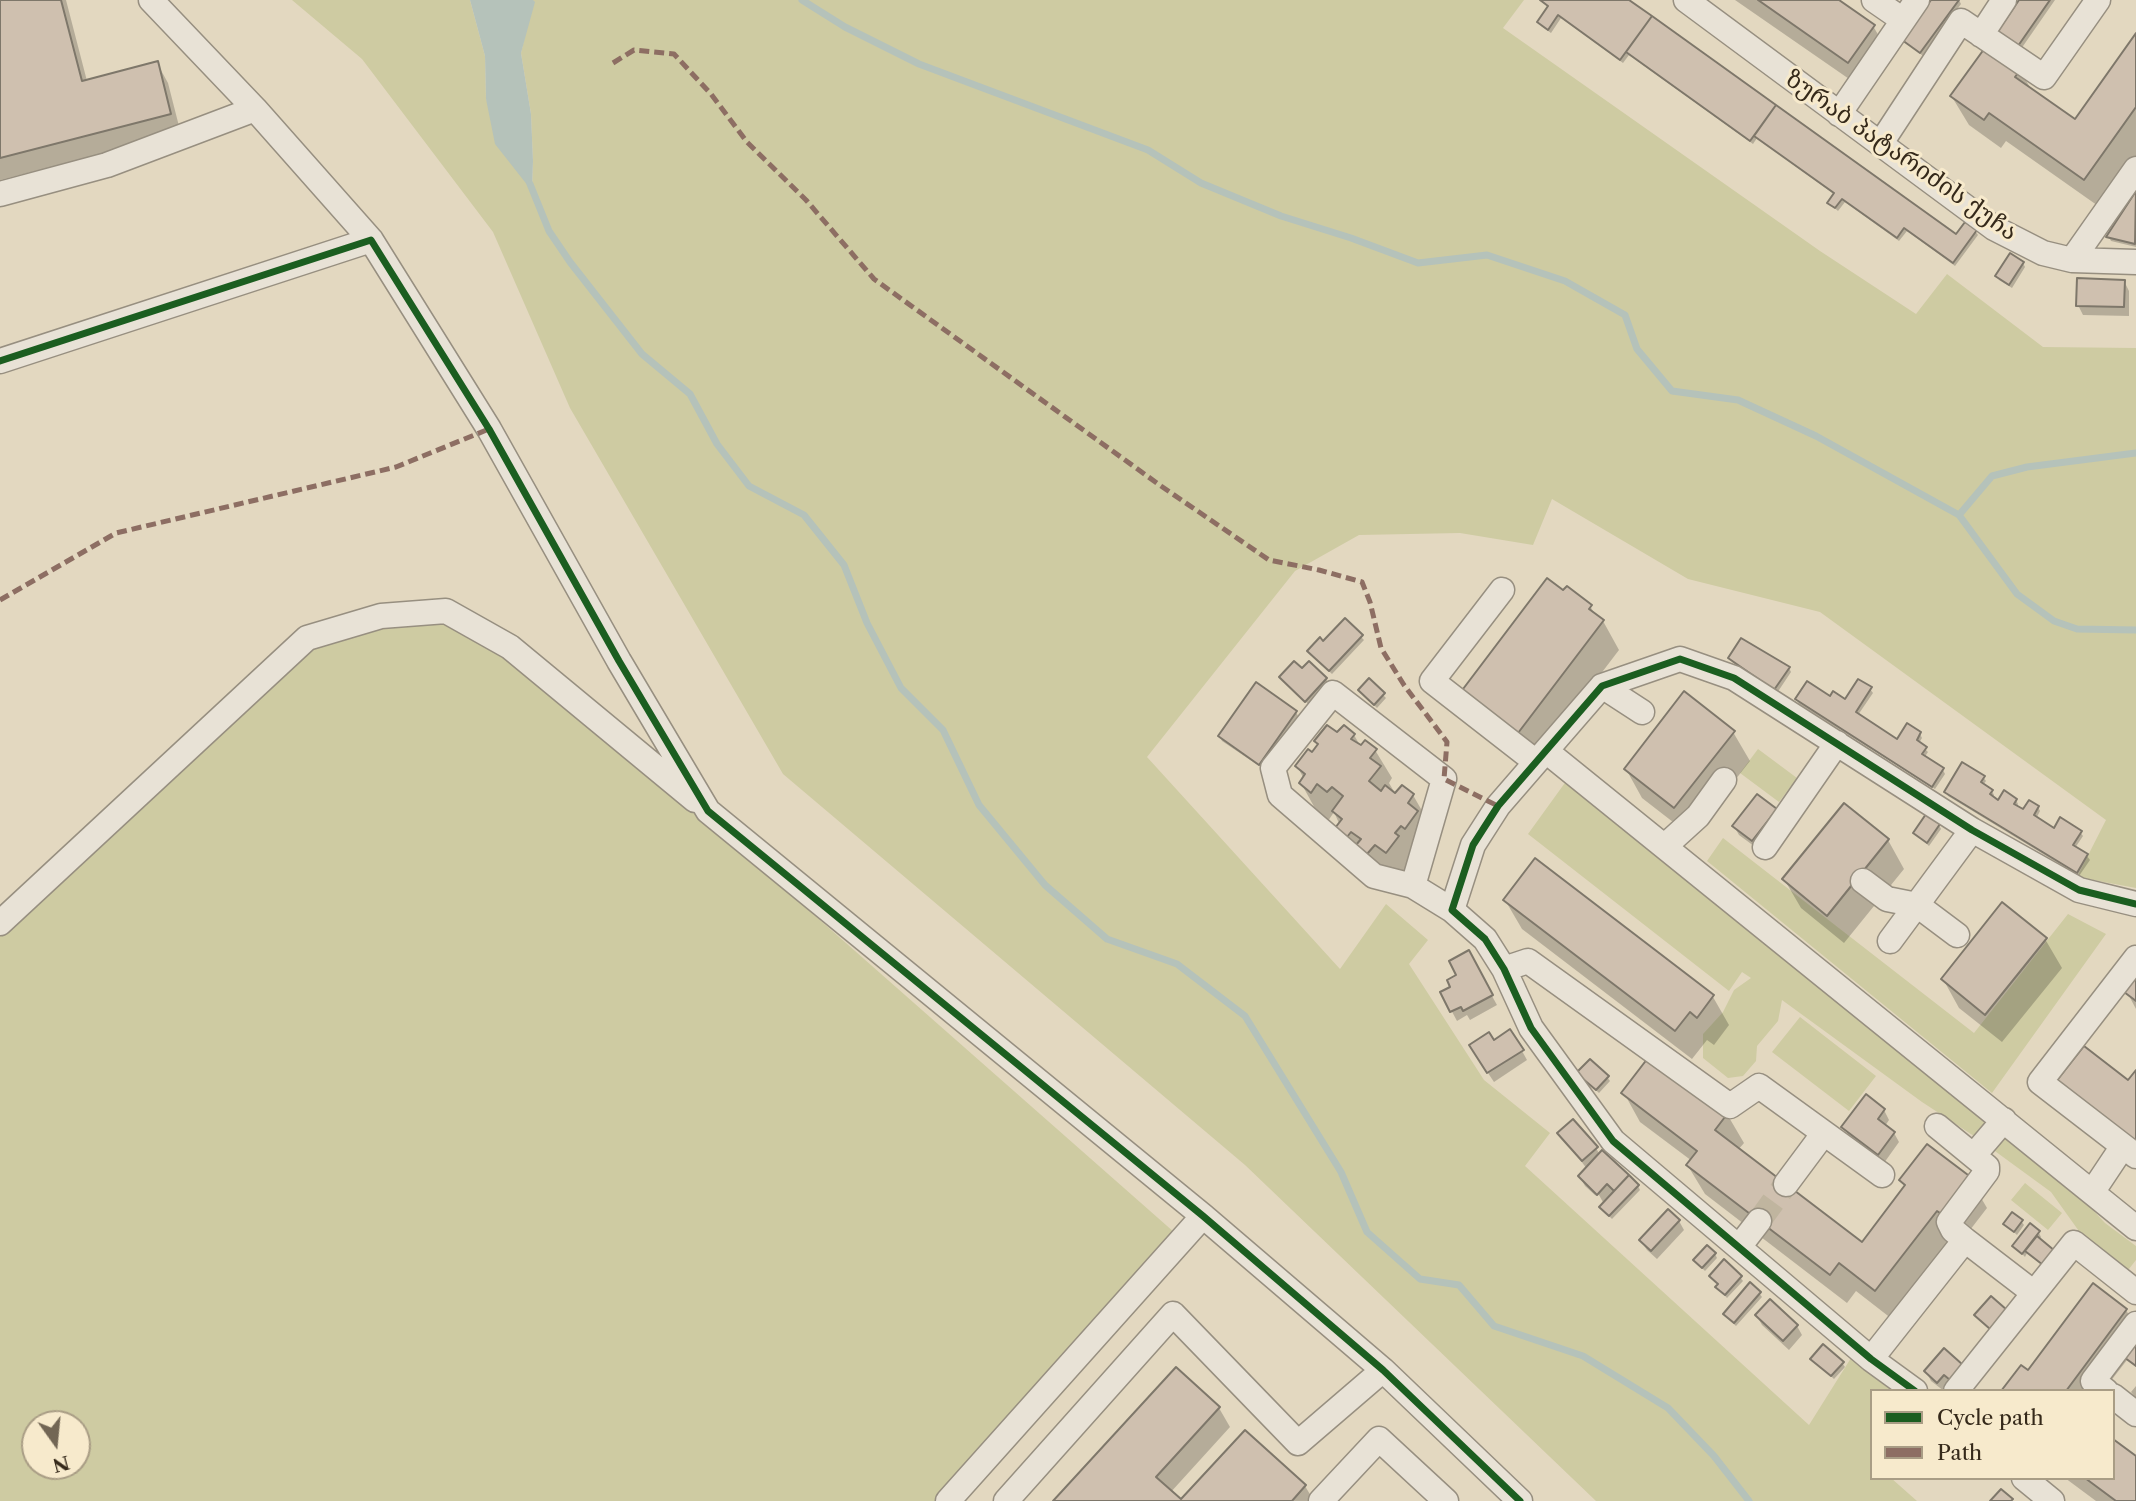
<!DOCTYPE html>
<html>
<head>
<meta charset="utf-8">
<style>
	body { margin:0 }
	#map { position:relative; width:2136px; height:1501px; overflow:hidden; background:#e3d8c0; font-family:"Libre Caslon Text",serif }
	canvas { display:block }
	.legend { position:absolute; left:1870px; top:1389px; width:245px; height:91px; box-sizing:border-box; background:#f7eacc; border:2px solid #a99d85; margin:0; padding:9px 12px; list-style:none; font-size:21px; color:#35291a }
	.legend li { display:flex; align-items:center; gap:14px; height:35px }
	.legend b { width:35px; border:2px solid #a99d85 }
	.north { position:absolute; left:21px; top:1410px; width:70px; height:70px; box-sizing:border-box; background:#f7eacc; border:2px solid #a99d85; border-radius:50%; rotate:165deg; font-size:19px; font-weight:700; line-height:28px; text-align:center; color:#35291a }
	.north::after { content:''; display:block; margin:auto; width:24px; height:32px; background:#726654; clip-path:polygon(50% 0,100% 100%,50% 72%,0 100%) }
</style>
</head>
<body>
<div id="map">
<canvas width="2136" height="1501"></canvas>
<ul class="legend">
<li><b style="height:9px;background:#1b5e20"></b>Cycle path</li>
<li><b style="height:9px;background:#8d6e63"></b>Path</li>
</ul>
<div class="north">N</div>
</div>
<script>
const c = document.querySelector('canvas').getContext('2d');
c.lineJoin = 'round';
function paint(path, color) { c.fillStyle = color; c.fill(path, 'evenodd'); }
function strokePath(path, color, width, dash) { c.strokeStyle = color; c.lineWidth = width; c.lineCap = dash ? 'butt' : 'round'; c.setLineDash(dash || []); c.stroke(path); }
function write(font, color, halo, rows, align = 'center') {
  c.font = font + ' "Libre Caslon Text","Noto Serif Georgian",serif'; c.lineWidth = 6; c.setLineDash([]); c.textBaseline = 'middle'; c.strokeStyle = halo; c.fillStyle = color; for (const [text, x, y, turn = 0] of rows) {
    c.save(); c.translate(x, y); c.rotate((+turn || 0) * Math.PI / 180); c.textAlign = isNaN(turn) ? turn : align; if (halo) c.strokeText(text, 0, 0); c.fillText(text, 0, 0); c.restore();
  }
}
paint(new Path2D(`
	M 292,0 L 470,0 L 485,56 L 486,99 L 532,190 L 533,161 L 531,114 L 521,53 L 533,0 L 1524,0 L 1503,28 L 1820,251 L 1916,314 L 1947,274 L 2043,347 L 2136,348 L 2136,888 L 2077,877 L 2106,820 L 1820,612 L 1688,579 L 1552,499 L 1533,545 L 1460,533 L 1359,535 L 1295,571 L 1147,757 L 1340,969 L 1386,904 L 1428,940 L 1409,964 L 1484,1080 L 1550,1133 L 1525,1166 L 1809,1425 L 1851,1358 L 1895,1391 L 1872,1391 L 1872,1478 L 1891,1478 L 1917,1501 L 1596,1501 L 1245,1165 L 783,774 L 570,408 L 493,232 L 362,59 Z
	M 446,611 L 510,647 L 1183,1240 L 948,1501 L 0,1501 L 0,923 L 307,638 ZM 35,1424 L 77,1424 L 77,1466 L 35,1466 Z
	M 1758,749 L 1797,778 L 1779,802 L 1740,773 Z
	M 1567,780 L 2065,1180 L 2105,1223 L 2136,1246 L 2136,1260 L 2125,1274 L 2081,1234 L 2051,1192 L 1977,1138 L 1922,1102 L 1782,1000 L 1778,1021 L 1757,1046 L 1756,1061 L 1743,1076 L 1728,1078 L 1703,1058 L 1703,1034 L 1723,1012 L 1734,990 L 1751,978 L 1742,972 L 1729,991 L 1528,834 Z
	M 1723,838 L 1974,1033 L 2068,914 L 2106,934 L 1992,1093 L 1707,861 Z
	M 1800,1017 L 1876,1076 L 1849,1111 L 1772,1052 Z
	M 2025,1183 L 2062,1213 L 2048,1230 L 2011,1200 Z`), '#cecba2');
paint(new Path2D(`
	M 470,0 L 533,0 L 535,2 L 521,53 L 531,114 L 533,161 L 532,191 L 495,144 L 486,99 L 485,56 Z`), '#b5c2ba');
paint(new Path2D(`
	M 0,0 L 66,0 L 87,81 L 157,63 L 168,83 L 181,134 L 0,180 Z
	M 1541,0 L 1626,0 L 1956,237 L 1975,231 L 1978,235 L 1955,266 L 1907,231 L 1899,241 L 1845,202 L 1838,211 L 1829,203 L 1835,195 L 1757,138 L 1753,144 L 1629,55 L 1623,63 L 1561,18 L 1551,33 L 1541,26 L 1539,22 L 1549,8 Z
	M 1735,0 L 1836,0 L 1873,26 L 1890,55 L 1865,90 Z
	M 1933,0 L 1959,0 L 1961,4 L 1923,56 L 1904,40 Z
	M 2021,0 L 2055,0 L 2021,49 L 2002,36 Z
	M 2136,36 L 2136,158 L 2101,208 L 2006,141 L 2001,148 L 1969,125 L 1952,97 L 2020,70 L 2032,91 L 2075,122 Z
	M 2136,194 L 2136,247 L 2111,241 L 2109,237 Z
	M 2023,263 L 2025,267 L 2012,288 L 1999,280 L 1997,276 Z
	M 2124,281 L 2129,291 L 2129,316 L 2083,315 L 2078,305 Z
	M 1564,593 L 1590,606 L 1596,616 L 1603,621 L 1619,650 L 1532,764 L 1491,737 Z
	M 1345,621 L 1364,640 L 1332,674 L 1312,655 Z
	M 1730,658 L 1789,668 L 1791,672 L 1777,693 L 1732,662 Z
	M 1302,671 L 1326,679 L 1328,683 L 1308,704 L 1281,677 Z
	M 1369,681 L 1386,698 L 1377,708 L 1363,694 Z
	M 1870,689 L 1873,693 L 1858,715 L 1898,741 L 1920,734 L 1922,738 L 1919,743 L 1928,752 L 1924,758 L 1943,770 L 1945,774 L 1935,789 L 1799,704 L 1797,700 L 1830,698 L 1846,701 Z
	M 1296,712 L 1298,716 L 1262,768 L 1222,741 L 1220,737 Z
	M 1733,732 L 1750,761 L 1691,836 L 1642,798 L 1626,769 Z
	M 1337,735 L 1354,735 L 1361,747 L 1375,750 L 1392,778 L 1389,783 L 1396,795 L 1413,795 L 1429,823 L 1403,881 L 1354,857 L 1334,812 L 1328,821 L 1317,812 L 1301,783 L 1304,779 L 1297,766 Z
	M 1983,777 L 1986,781 L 1983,785 L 1992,791 L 1994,795 L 1992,798 L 1999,802 L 2016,800 L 2018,804 L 2017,807 L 2024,812 L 2038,807 L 2040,811 L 2036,819 L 2054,830 L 2080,832 L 2083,836 L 2075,848 L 2087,856 L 2090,860 L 2079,876 L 1948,796 L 1946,792 Z
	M 1757,796 L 1781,819 L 1758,849 L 1739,835 L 1734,826 Z
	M 1939,825 L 1941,829 L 1929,846 L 1915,833 Z
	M 1888,840 L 1904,869 L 1844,943 L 1801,908 L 1784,879 Z
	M 1505,900 L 1713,997 L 1729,1025 L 1714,1045 L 1707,1040 L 1692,1059 L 1522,929 Z
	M 2045,939 L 2062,968 L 2002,1042 L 1959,1008 L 1943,979 Z
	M 1468,953 L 1497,1005 L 1470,1020 L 1467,1015 L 1457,1021 L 1442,993 L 1452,987 Z
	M 2136,980 L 2136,1009 L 2127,992 Z
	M 1493,1042 L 1522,1051 L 1527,1060 L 1494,1082 L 1476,1055 Z
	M 1581,1077 L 1607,1077 L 1610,1081 L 1599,1093 Z
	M 1624,1093 L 1727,1114 L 1744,1143 L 1738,1150 L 1862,1244 L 1906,1187 L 1901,1180 L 1970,1179 L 1987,1208 L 1960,1243 L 1892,1319 L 1856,1291 L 1847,1303 L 1705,1194 L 1688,1166 L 1692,1161 L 1640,1122 Z
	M 1884,1110 L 1889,1120 L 1885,1126 L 1894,1133 L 1899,1142 L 1884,1163 L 1849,1136 L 1843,1127 Z
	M 1560,1133 L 1596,1148 L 1600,1155 L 1638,1186 L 1640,1190 L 1612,1219 L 1604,1211 L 1604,1204 L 1594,1186 L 1591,1188 L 1596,1196 L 1585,1186 L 1580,1177 L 1587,1169 Z
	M 1679,1221 L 1684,1230 L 1657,1259 L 1647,1250 L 1641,1241 Z
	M 2021,1221 L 2024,1225 L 2017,1235 L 2005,1224 Z
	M 2039,1233 L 2041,1237 L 2039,1240 L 2046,1268 L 2027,1253 L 2025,1257 L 2015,1246 Z
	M 1715,1254 L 1717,1258 L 1705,1271 L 1698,1264 Z
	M 1740,1277 L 1743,1281 L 1727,1298 L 1717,1287 Z
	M 1759,1293 L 1762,1297 L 1736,1326 L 1727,1318 L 1725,1314 Z
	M 2126,1310 L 2136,1327 L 2136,1367 L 2127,1360 L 2103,1391 L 2003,1391 L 2028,1372 Z
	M 1757,1316 L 1797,1326 L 1802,1335 L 1789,1350 L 1762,1325 Z
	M 1812,1359 L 1842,1363 L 1845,1367 L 1834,1379 Z
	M 1961,1366 L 1944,1391 L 1931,1381 L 1926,1371 Z
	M 2136,1386 L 2136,1398 L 2131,1392 Z
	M 1219,1408 L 1230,1427 L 1170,1493 L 1180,1501 L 1056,1501 Z
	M 1245,1432 L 1305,1486 L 1314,1501 L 1182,1501 Z
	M 2136,1458 L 2136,1501 L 2096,1501 L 2065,1478 L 2113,1478 Z`), '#0003');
strokePath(new Path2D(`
	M 802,0 L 845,27 L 919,64 L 1148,150 L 1201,183 L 1281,216 L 1351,238 L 1418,263 L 1487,255 L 1565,281 L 1625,315 L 1637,349 L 1672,391 L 1738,400 L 1816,436 L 1959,515 L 2017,594 L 2054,621 L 2077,629 L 2136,630
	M 530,184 L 549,231 L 570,262 L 642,354 L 690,394 L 717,444 L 749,486 L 804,515 L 844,565 L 867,623 L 901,688 L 943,730 L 979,805 L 1045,885 L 1107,939 L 1177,964 L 1245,1016 L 1341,1172 L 1367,1232 L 1420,1279 L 1459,1285 L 1494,1326 L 1583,1356 L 1668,1408 L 1714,1456 L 1749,1501
	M 1959,515 L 1992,476 L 2027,467 L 2136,453`), '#b5c2ba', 7);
const building = new Path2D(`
	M 0,0 L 61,0 L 82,81 L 158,61 L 171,114 L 0,158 Z
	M 1540,0 L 1629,0 L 1652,16 L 1620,60 L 1558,15 L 1548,30 L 1537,22 L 1548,6 Z
	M 1758,0 L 1839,0 L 1875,25 L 1848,63 Z
	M 1931,0 L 1959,0 L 1920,53 L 1902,40 Z
	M 2019,0 L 2050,0 L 2018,46 L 1997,32 Z
	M 1652,16 L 1776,105 L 1750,141 L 1626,52 Z
	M 2136,33 L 2136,107 L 2084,180 L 1989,113 L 1984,120 L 1950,96 L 1987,45 L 2021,69 L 2015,77 L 2075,119 Z
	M 1776,105 L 1956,234 L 1965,222 L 1977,230 L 1953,263 L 1904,228 L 1897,238 L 1842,199 L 1835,208 L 1827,203 L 1834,193 L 1754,136 Z
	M 2136,191 L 2135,244 L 2106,237 Z
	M 2010,253 L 2024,262 L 2009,285 L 1995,276 Z
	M 2077,278 L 2125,280 L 2124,307 L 2076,306 Z
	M 1547,578 L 1563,590 L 1567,586 L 1592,605 L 1589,609 L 1604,620 L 1515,737 L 1460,693 Z
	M 1345,618 L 1363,635 L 1329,671 L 1307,651 L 1320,637 L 1323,641 Z
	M 1741,638 L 1790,667 L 1774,690 L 1728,658 Z
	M 1294,661 L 1302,668 L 1309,661 L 1327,678 L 1305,702 L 1279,677 Z
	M 1369,678 L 1385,693 L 1374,705 L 1358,690 Z
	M 1858,679 L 1872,687 L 1856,712 L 1897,739 L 1907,723 L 1921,732 L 1917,740 L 1927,747 L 1922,754 L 1944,768 L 1932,787 L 1795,699 L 1807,681 L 1830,696 L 1833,691 L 1845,699 Z
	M 1256,682 L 1297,711 L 1259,765 L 1218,736 Z
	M 1684,691 L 1735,731 L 1674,808 L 1624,769 Z
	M 1327,725 L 1337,732 L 1344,725 L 1355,734 L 1351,739 L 1361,745 L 1365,740 L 1377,749 L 1370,758 L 1381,766 L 1369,781 L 1381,791 L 1385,785 L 1395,793 L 1402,785 L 1414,794 L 1408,803 L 1418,811 L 1405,829 L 1401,826 L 1395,833 L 1399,836 L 1386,853 L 1375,845 L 1367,854 L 1356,845 L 1361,839 L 1351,832 L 1347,837 L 1335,828 L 1342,819 L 1332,811 L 1343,796 L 1332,787 L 1327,792 L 1317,784 L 1311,793 L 1299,783 L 1305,774 L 1295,766 L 1308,749 L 1312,752 L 1318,744 L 1314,741 Z
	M 1962,762 L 1985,776 L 1981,782 L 1993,790 L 1990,794 L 1998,800 L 2004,790 L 2017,799 L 2014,804 L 2023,809 L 2029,800 L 2039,806 L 2034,815 L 2054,828 L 2060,817 L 2082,831 L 2073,845 L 2088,854 L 2077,873 L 1944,792 Z
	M 1757,794 L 1777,809 L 1752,841 L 1732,826 Z
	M 1844,803 L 1889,839 L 1827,916 L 1782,879 Z
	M 1926,814 L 1940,824 L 1927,843 L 1913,833 Z
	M 1535,858 L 1714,995 L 1697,1018 L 1690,1012 L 1675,1031 L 1503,900 Z
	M 2002,902 L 2047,938 L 1985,1015 L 1941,979 Z
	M 1469,950 L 1493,995 L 1463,1011 L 1461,1007 L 1450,1012 L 1440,992 L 1450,987 L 1447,980 L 1456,975 L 1449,961 Z
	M 2136,977 L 2136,1001 L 2124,992 Z
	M 1510,1029 L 1524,1050 L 1487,1073 L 1469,1045 L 1489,1032 L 1494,1040 Z
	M 2084,1046 L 2128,1080 L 2136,1070 L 2136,1148 L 2054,1084 Z
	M 1651,1054 L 1728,1113 L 1715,1130 L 1862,1242 L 1905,1185 L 1899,1180 L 1927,1144 L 1972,1178 L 1943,1215 L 1937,1211 L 1875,1291 L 1839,1263 L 1830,1275 L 1686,1165 L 1697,1151 L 1621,1093 Z
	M 1590,1059 L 1609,1076 L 1596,1090 L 1576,1073 Z
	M 1866,1094 L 1885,1109 L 1878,1119 L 1895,1132 L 1878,1155 L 1841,1127 Z
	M 1573,1119 L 1598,1147 L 1582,1161 L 1557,1133 Z
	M 1602,1150 L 1629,1175 L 1614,1191 L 1607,1184 L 1597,1195 L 1578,1176 Z
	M 1629,1175 L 1639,1185 L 1609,1216 L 1599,1207 Z
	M 1668,1209 L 1680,1220 L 1651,1251 L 1639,1240 Z
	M 2012,1212 L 2023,1220 L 2014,1232 L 2003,1224 Z
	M 2030,1223 L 2040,1231 L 2022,1254 L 2012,1246 Z
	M 2037,1236 L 2055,1251 L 2043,1265 L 2025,1251 Z
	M 1707,1245 L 1716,1253 L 1702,1268 L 1693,1260 Z
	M 1724,1259 L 1742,1276 L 1725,1295 L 1715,1287 L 1718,1284 L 1709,1276 Z
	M 1750,1282 L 1761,1292 L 1734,1323 L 1723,1314 Z
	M 2093,1283 L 2127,1309 L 2066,1391 L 2001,1391 L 2021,1365 L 2028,1370 Z
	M 1991,1296 L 2007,1310 L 1990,1329 L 1974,1315 Z
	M 1770,1299 L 1798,1325 L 1783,1341 L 1755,1315 Z
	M 2136,1337 L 2136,1366 L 2121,1355 Z
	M 1823,1344 L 1844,1362 L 1831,1376 L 1810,1359 Z
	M 1944,1348 L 1963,1365 L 1950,1380 L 1944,1375 L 1937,1383 L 1924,1371 Z
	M 1176,1367 L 1220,1407 L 1156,1477 L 1181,1499 L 1245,1430 L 1306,1485 L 1292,1501 L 1053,1501 Z
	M 2113,1439 L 2136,1456 L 2136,1501 L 2116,1501 L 2085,1478 L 2113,1478 Z
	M 2001,1489 L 2013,1499 L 2011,1501 L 1990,1501 Z`);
paint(building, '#cfc0af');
strokePath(building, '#7e776a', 2);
strokePath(new Path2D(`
	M 1759,1221 L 1786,1184`), '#c0b59f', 24, [24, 12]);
const minor = new Path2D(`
	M 151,0 L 255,109 L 371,240 L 489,429 L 619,661 L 708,811 L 1203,1216 L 1383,1370 L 1520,1501
	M 1686,0 L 1994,228 L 2043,253 L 2072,260 L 2136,262
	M 1874,0 L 1903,20
	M 1981,35 L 2004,0
	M 1839,114 L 1917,0
	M 1881,143 L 1961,21 L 2044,77 L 2098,0
	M 0,194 L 107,165 L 255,109
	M 2072,260 L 2136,169
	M 0,361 L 371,240
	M 1502,590 L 1432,681 L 1536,762
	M 1602,686 L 1642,712
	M 1546,751 L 2136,1228
	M 1665,846 L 1698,816 L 1724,780
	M 1765,847 L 1837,743
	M 1863,881 L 1887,899 L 1917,905 L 1957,935
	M 1413,886 L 1444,779 L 1333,693 L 1273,768 L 1280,795 L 1374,876 L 1413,886 L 1452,910
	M 0,923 L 307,638 L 381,616 L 446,611 L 510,647 L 695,800
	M 1890,941 L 1972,830
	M 2136,958 L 2040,1082 L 2136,1156
	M 1504,969 L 1528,961 L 1730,1106 L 1759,1086 L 1882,1175
	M 1937,1126 L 1987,1167 L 1987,1171 L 1949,1222 L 1953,1230 L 1965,1240
	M 1974,1155 L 2004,1120
	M 1786,1184 L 1824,1133
	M 2093,1191 L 2123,1146
	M 1739,1247 L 1759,1221
	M 1871,1359 L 1965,1240 L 2034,1293
	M 1915,1391 L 1871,1359 L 1613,1141 L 1531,1028 L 1504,969 L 1485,939 L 1452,910 L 1473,845 L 1498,806 L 1602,686 L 1680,659 L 1734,678 L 1972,830 L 2079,890 L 2136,904
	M 1956,1391 L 2074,1243 L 2136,1292
	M 2106,1391 L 2093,1381 L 2136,1324
	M 2113,1396 L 2136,1414
	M 2024,1478 L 2052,1501
	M 948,1501 L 1203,1216
	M 1006,1501 L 1173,1314 L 1298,1443 L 1383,1370
	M 1321,1501 L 1379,1439 L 1446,1501`);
strokePath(minor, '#978f80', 27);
strokePath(minor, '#e8e2d6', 24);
strokePath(new Path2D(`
	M 613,63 L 634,50 L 674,54 L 711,94 L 747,142 L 806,200 L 874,279 L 1161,486 L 1269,560 L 1319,570 L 1362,582 L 1370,602 L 1381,648 L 1404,685 L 1447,742 L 1444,779 L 1498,806
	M 0,600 L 116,533 L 396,467 L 489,429`), '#8d6e63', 5, [10, 5]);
strokePath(new Path2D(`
	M 0,361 L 371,240 L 489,429 L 619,661 L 708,811 L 1203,1216 L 1383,1370 L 1520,1501
	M 1915,1391 L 1871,1359 L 1613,1141 L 1531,1028 L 1504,969 L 1485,939 L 1452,910 L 1473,845 L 1498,806 L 1602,686 L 1680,659 L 1734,678 L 1972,830 L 2079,890 L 2136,904`), '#1b5e20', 7);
write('24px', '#35291a', '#f7eacc', [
	["ზურაბ პატარიძის ქუჩა",1901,156,35]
]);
</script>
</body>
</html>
